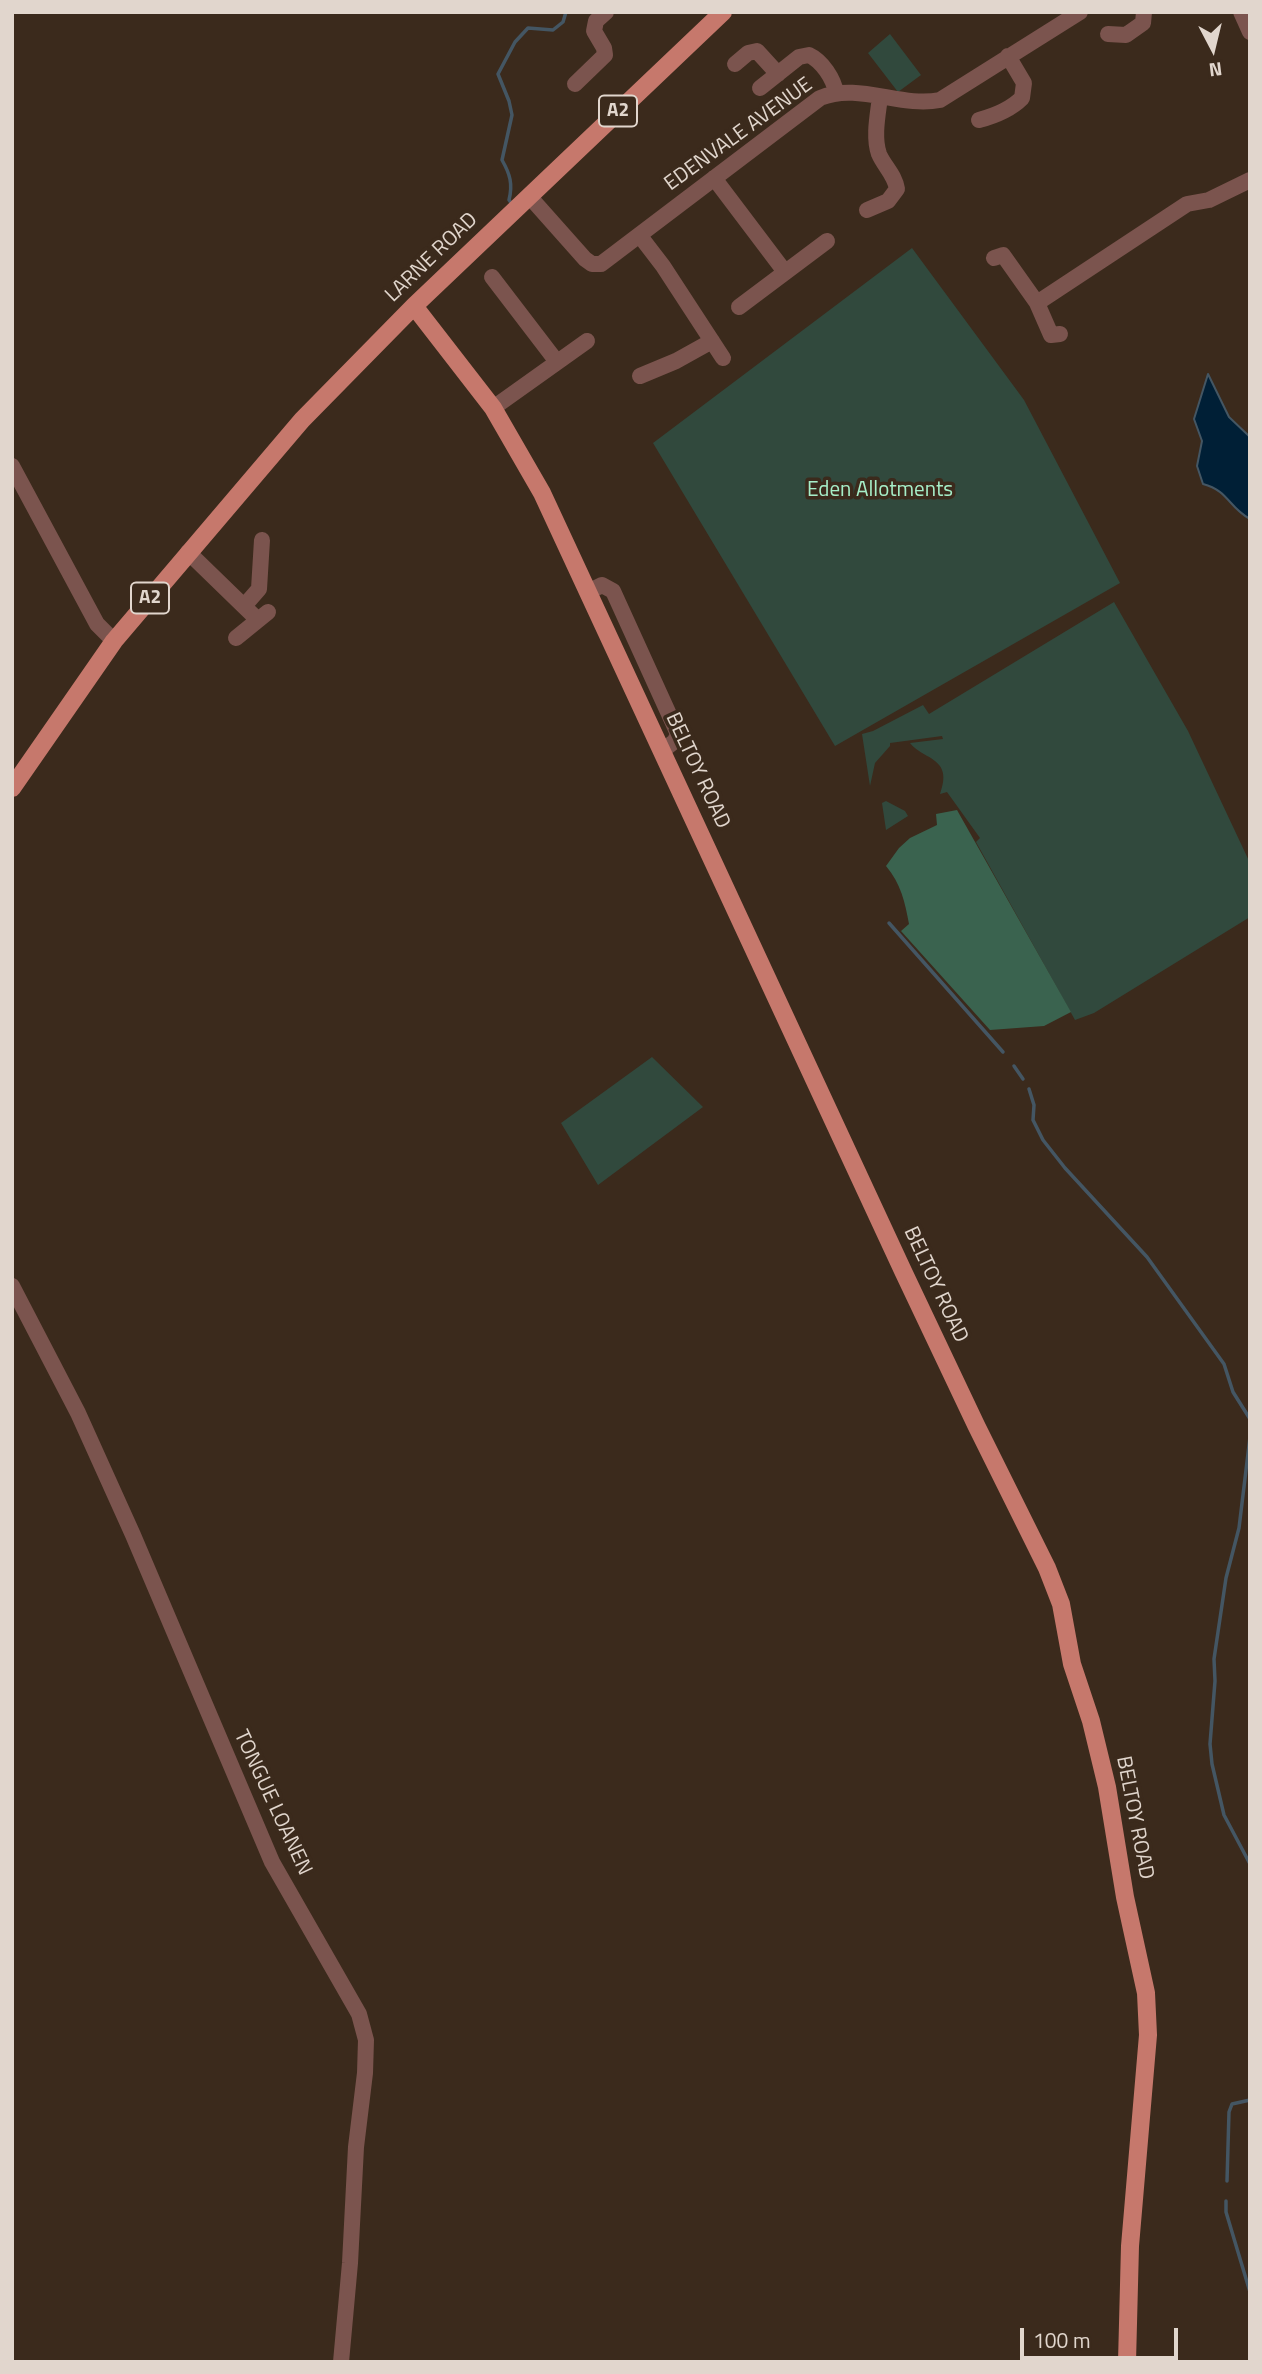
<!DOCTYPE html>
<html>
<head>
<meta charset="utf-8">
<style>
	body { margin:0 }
	#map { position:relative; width:1262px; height:2374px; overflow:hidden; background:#3b2a1c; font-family:"Titillium Web",sans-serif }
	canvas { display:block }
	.frame { position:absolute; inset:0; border:14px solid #e1d6cd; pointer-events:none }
	.north { position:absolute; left:1178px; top:14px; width:70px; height:70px; -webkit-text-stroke:5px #3b2a1c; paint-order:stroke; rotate:173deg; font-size:19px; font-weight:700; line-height:28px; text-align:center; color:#e1d6cd }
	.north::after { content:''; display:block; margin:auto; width:24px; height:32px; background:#e1d6cd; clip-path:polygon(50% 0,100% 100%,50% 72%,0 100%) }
	.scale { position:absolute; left:1020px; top:2328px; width:158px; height:32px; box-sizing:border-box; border:4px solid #e1d6cd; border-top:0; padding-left:9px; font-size:21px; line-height:24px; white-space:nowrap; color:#e1d6cd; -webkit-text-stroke:5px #3b2a1c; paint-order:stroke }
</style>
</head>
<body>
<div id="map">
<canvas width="1262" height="2374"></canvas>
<div class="frame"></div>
<div class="north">N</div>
<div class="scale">100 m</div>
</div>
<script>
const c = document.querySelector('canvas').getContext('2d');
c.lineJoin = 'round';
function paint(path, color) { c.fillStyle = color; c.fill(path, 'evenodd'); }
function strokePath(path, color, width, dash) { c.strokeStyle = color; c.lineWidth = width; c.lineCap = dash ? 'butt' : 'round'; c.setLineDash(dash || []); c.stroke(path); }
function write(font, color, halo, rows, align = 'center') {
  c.font = font + ' "Titillium Web",sans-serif'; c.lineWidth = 7; c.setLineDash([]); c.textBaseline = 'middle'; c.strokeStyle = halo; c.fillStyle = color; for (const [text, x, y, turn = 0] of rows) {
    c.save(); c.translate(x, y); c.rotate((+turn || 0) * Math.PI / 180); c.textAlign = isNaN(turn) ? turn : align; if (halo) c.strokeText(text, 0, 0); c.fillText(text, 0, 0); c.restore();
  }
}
paint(new Path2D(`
	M 890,34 L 921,75 L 898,92 L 868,53 Z
	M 912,248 L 1024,400 L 1120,583 L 835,746 L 653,443 Z
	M 1114,602 L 1188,731 L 1250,863 L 1250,917 L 1094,1013 L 1075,1020 L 976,842 L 980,838 L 947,792 L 940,794 C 954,757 923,760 910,743 L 943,739 L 942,736 L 890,743 L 890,746 L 875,763 L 870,786 L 862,734 L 873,731 L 923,705 L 929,714 Z
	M 886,801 L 905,811 L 908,816 L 886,830 L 882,803 Z
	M 652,1057 L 703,1107 L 598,1185 L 561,1123 Z`), '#31493d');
paint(new Path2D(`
	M 957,810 L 1071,1012 L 1044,1026 L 990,1030 L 901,931 L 909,924 C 905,902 901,884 886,866 L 899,848 L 910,838 L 937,825 L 936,814 Z`), '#3a634f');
const water = new Path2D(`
	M 1208,374 L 1229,417 L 1250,437 L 1250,519 C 1228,507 1229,491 1203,484 L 1197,466 L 1202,441 L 1194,419 Z`);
paint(water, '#001f36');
strokePath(water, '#445663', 2);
strokePath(new Path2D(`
	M 512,204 L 509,200 C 513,184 510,174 502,160 L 512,115 L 509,101 L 498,74 L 515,42 L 528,28 L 553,30 L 563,22 L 566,12
	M 889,923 L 1003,1052
	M 1014,1066 L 1023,1079
	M 1029,1089 L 1034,1105 L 1033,1120 L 1043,1140 L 1065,1168 L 1147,1257 L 1224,1364 L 1233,1392 L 1250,1419
	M 1250,1437 L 1239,1528 L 1226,1578 L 1214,1659 L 1215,1681 L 1210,1744 L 1212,1764 L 1224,1815 L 1250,1864
	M 1227,2181 L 1229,2112 L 1232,2104 L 1250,2100
	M 1226,2201 L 1226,2212 L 1250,2292`), '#445663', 3.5);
strokePath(new Path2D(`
	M 1241,12 L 1250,32
	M 1108,34 L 1126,35 L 1143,23 L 1144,12
	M 735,64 L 748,53 L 757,51 L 778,74
	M 575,84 L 605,55 L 604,48 L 594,31 L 596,21 L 606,12
	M 760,88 L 799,57 L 809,55 C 822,61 834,79 836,93
	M 979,120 C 994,116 1011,109 1022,98 L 1024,83 L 1008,56
	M 714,178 L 785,272
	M 529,196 L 585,259 L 592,264 L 601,264 L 820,98 C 858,82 901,108 940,100 L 1080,12
	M 867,210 L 888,201 L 897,189 C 895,175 884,166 879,154 C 873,137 878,114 880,97
	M 640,236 L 663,266 L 723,358
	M 994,258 L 1003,255 L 1037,303
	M 492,277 L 557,362
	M 739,307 L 827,241
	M 1060,334 L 1051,335 L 1037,303 L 1187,204 L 1209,200 L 1250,180
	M 640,376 L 676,361 L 712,341
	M 493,408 L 587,341
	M 12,466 L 97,624 L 114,641
	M 188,552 L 258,620
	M 588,592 L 602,585 L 613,591 L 678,734 L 675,741 L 662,751
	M 245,605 L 259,589 L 262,540
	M 236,638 L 268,612
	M 12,1286 L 78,1413 L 133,1535 L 272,1862 L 359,2014 L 366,2040 L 365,2073 L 356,2147 L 350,2263 L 341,2362`), '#7b544e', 16);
strokePath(new Path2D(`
	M 414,306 L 493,408 L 542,493 L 903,1271 L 976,1425 L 1047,1568 L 1061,1604 L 1072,1664 L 1091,1721 L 1107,1787 L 1125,1897 L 1146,1993 L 1148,2035 L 1130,2246 L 1127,2362
	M 12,788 L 114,641 L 302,420 L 414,306 L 723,12`), '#c6786c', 18);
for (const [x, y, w] of [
	[618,111,38],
	[150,598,38]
]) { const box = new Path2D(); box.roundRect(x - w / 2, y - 15.5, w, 31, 5); c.fillStyle = '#3b2a1c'; c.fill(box); strokePath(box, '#e1d6cd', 2); }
write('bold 19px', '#e1d6cd', null, [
	["A2",618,111],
	["A2",150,598]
]);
write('21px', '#e1d6cd', '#3b2a1c', [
	["EDENVALE AVENUE",739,135,-36],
	["LARNE ROAD",432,258,-44],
	["BELTOY ROAD",697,771,65],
	["BELTOY ROAD",935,1285,65],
	["TONGUE LOANEN",272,1803,65],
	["BELTOY ROAD",1134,1818,79]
]);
write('21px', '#a6eec8', '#3b2a1c', [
	["Eden Allotments",880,491]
]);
</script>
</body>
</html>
